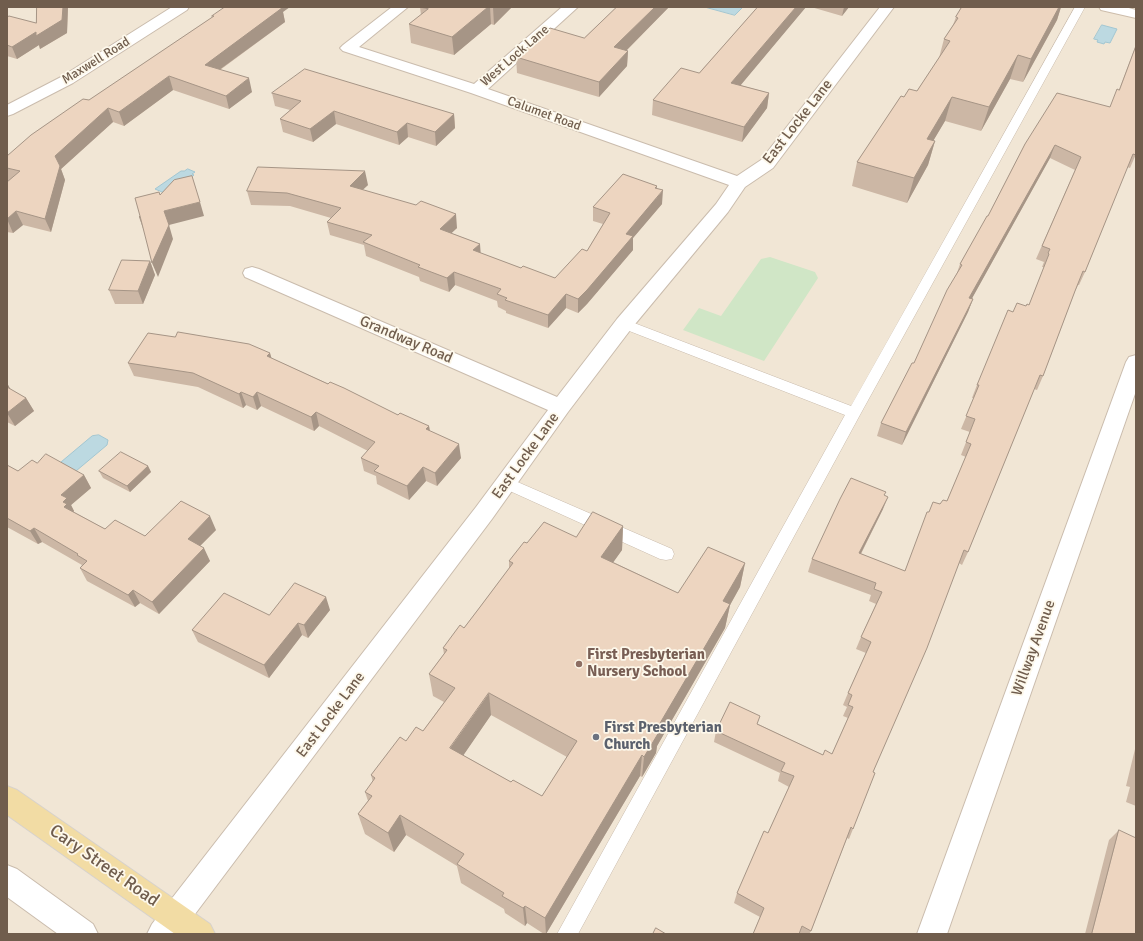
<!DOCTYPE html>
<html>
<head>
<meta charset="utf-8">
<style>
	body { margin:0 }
	#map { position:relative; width:1143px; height:941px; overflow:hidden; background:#faf4e6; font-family:Signika,sans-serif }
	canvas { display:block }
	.frame { position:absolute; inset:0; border:8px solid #705d4d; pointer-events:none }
</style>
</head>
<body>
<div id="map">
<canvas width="1143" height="941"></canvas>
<div class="frame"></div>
</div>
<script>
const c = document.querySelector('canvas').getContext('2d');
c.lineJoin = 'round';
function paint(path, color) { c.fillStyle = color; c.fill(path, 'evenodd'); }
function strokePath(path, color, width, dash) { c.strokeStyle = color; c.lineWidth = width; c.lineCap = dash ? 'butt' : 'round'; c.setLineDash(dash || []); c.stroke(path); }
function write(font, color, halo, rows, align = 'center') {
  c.font = font + ' Signika,sans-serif'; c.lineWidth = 3.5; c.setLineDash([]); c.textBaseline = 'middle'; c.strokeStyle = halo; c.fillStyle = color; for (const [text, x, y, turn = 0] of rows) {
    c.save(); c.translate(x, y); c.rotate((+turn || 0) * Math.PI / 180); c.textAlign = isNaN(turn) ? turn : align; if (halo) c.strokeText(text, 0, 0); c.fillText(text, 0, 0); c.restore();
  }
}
paint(new Path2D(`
	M 7,7 L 1136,7 L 1136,934 L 7,934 Z`), '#f1e6d5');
paint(new Path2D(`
	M 770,257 L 815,272 L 818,278 L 764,361 L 683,330 L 699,308 L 721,316 L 761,259 Z`), '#d0e6c6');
const water = new Path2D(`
	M 705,7 L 739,7 L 742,8 L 735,15 Z
	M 1102,25 L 1117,29 L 1110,43 L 1105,42 L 1104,44 L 1097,42 L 1098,40 L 1094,39 Z
	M 188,169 L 195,172 L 192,174 L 194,175 L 169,195 L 155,189 L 181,171 L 184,171 Z
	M 99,435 L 108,440 L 107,445 L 76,471 L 61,468 L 61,462 L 92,436 Z`);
paint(water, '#bcd9e1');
strokePath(water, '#a3c7d2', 1);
const lane = new Path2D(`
	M 1075,7 L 1085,7 L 861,413 L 578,934 L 557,934 L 845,415 L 619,327 L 617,324 L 619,321 L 624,319 L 629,321 L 851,406 Z
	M 506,477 L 672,549 L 674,554 L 672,559 L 666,560 L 660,559 L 501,487 L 498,483 L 501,479 Z`);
const street = new Path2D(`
	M 172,7 L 189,7 L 187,10 L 73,83 L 13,114 L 7,116 L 7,105 L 61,77 Z
	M 392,7 L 408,7 L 359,47 L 474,84 L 562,7 L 578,7 L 488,89 L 737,176 L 761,160 L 880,7 L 894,7 L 773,168 L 745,187 L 728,212 L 631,329 L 568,412 L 492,519 L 180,934 L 147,934 L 152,924 L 476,507 L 548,410 L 245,277 L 243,273 L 245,269 L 252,267 L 259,269 L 557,397 L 617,319 L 716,204 L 729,185 L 471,93 L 343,51 L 340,48 L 343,45 Z
	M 1136,355 L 1136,391 L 947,934 L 917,934 L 1126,362 L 1129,357 Z
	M 7,865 L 17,869 L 93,924 L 98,934 L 58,934 L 7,897 Z`);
const secondary = new Path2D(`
	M 1099,7 L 1125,7 L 1136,10 L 1136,18 L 1101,10 Z`);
const primary = new Path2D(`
	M 7,786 L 17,790 L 210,924 L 215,934 L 175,934 L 7,815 Z`);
strokePath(lane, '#cabcad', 1);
strokePath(street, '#cabcad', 2);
strokePath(secondary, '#cdbdab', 2);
strokePath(primary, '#d7d2cd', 2);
paint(lane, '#fff');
paint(street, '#fff');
paint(secondary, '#fff');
paint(primary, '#f2dca4');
paint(new Path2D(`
	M 37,7 L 68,7 L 67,33 L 40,49 L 39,45 L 17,59 L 7,56 L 7,17 L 36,23 Z
	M 420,7 L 512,7 L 494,25 L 491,24 L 454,55 L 411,43 L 409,24 L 421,15 Z
	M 617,7 L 669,7 L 626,51 L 628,51 L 627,66 L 599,97 L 517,73 L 516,57 L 584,38 Z
	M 758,7 L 806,7 L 740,85 L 769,93 L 767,108 L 742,142 L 652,115 L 653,100 L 699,73 Z
	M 811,7 L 849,7 L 842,16 Z
	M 962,7 L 1061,7 L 1057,20 L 1023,82 L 1010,79 L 981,131 L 945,121 L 933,141 L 935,141 L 928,165 L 907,203 L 852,186 L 857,162 L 904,97 L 917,91 L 939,58 L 944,39 L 953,25 L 956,17 Z
	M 283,12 L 285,22 L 220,70 L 252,92 L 229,109 L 173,90 L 124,126 L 113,122 L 61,169 L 65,180 L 51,232 L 23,225 L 13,233 L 7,232 L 7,182 L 9,180 L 7,180 L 7,156 L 213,17 L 212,16 Z
	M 1136,45 L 1136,154 L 1130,168 L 1127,167 L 1085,272 L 1079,285 L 1078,285 L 1075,291 L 1043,376 L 1037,390 L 1034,389 L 968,552 L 962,565 L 959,563 L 873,772 L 853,829 L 849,839 L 847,838 L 811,931 L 809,934 L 753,934 L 760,917 L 734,903 L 737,893 L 768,833 L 789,787 L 778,781 L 780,773 L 714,742 L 716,731 L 758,724 L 823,755 L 832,754 L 848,718 L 843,716 L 847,707 L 843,705 L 848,693 L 866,653 L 856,649 L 861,637 L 876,604 L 869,601 L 871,595 L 808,572 L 812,559 L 884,495 L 883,509 L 861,554 L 905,571 L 929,512 L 940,504 L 947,501 L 966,457 L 961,455 L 970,432 L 961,429 L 974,398 L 972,398 L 977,385 L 1013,312 L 1029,305 L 1044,267 L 1042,267 L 1044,262 L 1036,259 L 1075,170 L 1050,158 L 972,298 L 973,299 L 968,312 L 902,445 L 877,436 L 881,423 L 914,363 L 957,273 L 960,264 L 988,216 L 1025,144 L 1110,107 L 1119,90 Z
	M 272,93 L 454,114 L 455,128 L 436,146 L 408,137 L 399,145 L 336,124 L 313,142 L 283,132 L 280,119 L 290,110 L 275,106 Z
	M 368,185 L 362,190 L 457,228 L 451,233 L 480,244 L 480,253 L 521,268 L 555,278 L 587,251 L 603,224 L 593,221 L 593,207 L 657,188 L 662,204 L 633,238 L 633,250 L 587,304 L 578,313 L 566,308 L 548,328 L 506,313 L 506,311 L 498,307 L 497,301 L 455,285 L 449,292 L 420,281 L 419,277 L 366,256 L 364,245 L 330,235 L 327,222 L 331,218 L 290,206 L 251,205 L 247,191 Z
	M 150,261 L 155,275 L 143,304 L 115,304 L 109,290 Z
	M 270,353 L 271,358 L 398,415 L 429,426 L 430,431 L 461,458 L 437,486 L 426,481 L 409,500 L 377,484 L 376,476 L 364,471 L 361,458 L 368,451 L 319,426 L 314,431 L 261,406 L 257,410 L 246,405 L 243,408 L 198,387 L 134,376 L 128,363 Z
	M 7,383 L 10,389 L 26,398 L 34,411 L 15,426 L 7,422 Z
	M 37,463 L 84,475 L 91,488 L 71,505 L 74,511 L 74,512 L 105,529 L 145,536 L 216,530 L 200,546 L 210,561 L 159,614 L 140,603 L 135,607 L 87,581 L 80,568 L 82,565 L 42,542 L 38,544 L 7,527 L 7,465 L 18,471 Z
	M 148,466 L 151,472 L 130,492 L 103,478 L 99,471 Z
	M 623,526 L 622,550 L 613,562 L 678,593 L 745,563 L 740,587 L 730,605 L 725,628 L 657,746 L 656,753 L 642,777 L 640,776 L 546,934 L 544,934 L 527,923 L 525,926 L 505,913 L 504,909 L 461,883 L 457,866 L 406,835 L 394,852 L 365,834 L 358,814 L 368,801 L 365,792 L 373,782 L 371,775 L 406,741 L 423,731 L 444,702 L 433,696 L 429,674 L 444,654 L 443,648 L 464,628 L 509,569 L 509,561 L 527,543 L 576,537 ZM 491,715 L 567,757 L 542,796 L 511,782 L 463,755 Z
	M 330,610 L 308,638 L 302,635 L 269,678 L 198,642 L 192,630 L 269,615 Z
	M 1136,745 L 1136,806 L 1126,802 L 1130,787 L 1126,786 Z
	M 1119,830 L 1136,934 L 1085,934 L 1109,840 Z`), '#ccb7a5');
paint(new Path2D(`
	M 63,7 L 68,7 L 67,33 L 40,49 L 39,45 L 17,59 L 12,47 Z
	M 272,7 L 290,7 L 283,12 L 285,22 L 208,78 L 205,65 Z
	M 488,7 L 490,7 L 491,24 L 454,55 L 452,37 Z
	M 493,7 L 512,7 L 494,25 Z
	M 655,7 L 669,7 L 614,63 L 614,47 Z
	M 796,7 L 806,7 L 730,98 L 731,83 Z
	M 844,7 L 849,7 L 842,16 Z
	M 1059,7 L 1061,7 L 1057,20 L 1023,82 L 1031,59 Z
	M 628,51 L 627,66 L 599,97 L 599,82 Z
	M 1018,55 L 1010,79 L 981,131 L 989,107 Z
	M 169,76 L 173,90 L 124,126 L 119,112 Z
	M 249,78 L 252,92 L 229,109 L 226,96 Z
	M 769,93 L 767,108 L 742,142 L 744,127 Z
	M 952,97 L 945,121 L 920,163 L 927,139 Z
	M 108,108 L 113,122 L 61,169 L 65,180 L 51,232 L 45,219 L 55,156 Z
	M 334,111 L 336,124 L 313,142 L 310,129 Z
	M 454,114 L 455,128 L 436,146 L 435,132 Z
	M 407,123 L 408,137 L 399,145 L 397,132 Z
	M 935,141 L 928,165 L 907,203 L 914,178 Z
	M 1055,145 L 1050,158 L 965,311 L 969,298 Z
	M 365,171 L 368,185 L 352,200 L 350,186 Z
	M 657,186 L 656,199 L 663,190 L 662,204 L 633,238 L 633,250 L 587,304 L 578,313 L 578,299 L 626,234 Z
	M 200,202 L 204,216 L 169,225 L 173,239 L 158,277 L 152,263 L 164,211 Z
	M 16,211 L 23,225 L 13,233 L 7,219 Z
	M 456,214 L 457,228 L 441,243 L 440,229 Z
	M 140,216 L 144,231 L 139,217 Z
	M 480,244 L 481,257 L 473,250 Z
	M 150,261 L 155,275 L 143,304 L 138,291 Z
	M 454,272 L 455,285 L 449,292 L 447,278 Z
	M 566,294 L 566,308 L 548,328 L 548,315 Z
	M 973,299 L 968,312 L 902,445 L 906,432 Z
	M 270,353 L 274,367 L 267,356 Z
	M 7,383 L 12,392 L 7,395 Z
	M 241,392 L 246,405 L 243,408 L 239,394 Z
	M 257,392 L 261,406 L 257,410 L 253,397 Z
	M 26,398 L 34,411 L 15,426 L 7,413 Z
	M 316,412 L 319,426 L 314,431 L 311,417 Z
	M 429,426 L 431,439 L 426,429 Z
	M 459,444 L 461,458 L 437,486 L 435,473 Z
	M 148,466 L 151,472 L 130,492 L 127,486 Z
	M 423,467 L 426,481 L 409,500 L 407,486 Z
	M 84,475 L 91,488 L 71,505 L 74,511 L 72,513 L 64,507 L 61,495 Z
	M 888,497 L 883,509 L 855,565 L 859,553 Z
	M 210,516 L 216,530 L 193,553 L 188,539 Z
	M 623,526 L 622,550 L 600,581 L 601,557 Z
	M 34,528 L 42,542 L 38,544 L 30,531 Z
	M 204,548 L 210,561 L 159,614 L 152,602 Z
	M 745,563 L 740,587 L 730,605 L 725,628 L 657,746 L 656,753 L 642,777 L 644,757 L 656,730 L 723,601 Z
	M 133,590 L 140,603 L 135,607 L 128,595 Z
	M 326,597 L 330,610 L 308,638 L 304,625 Z
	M 298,623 L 302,635 L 269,678 L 264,665 Z
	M 489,693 L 491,715 L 454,769 L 450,748 Z
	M 642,755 L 640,776 L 546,934 L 545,918 Z
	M 400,815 L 406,835 L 394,852 L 388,833 Z
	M 525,906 L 527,923 L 525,926 L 523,908 Z`), '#a69586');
const building = new Path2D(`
	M 37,7 L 63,7 L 62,20 L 36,36 L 36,32 L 12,47 L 7,45 L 7,17 L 9,16 L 36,23 Z
	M 225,7 L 277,7 L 282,8 L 205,65 L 249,78 L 226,96 L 169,76 L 119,112 L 108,108 L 55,156 L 60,166 L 45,219 L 16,211 L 7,219 L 7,182 L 20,171 L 7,168 L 7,156 L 31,135 L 83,99 L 89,100 L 214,16 L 212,16 Z
	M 420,7 L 488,7 L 452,37 L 409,24 L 428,9 Z
	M 617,7 L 655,7 L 614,47 L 628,51 L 599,82 L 516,57 L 550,28 L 584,38 Z
	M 758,7 L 796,7 L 731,83 L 769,93 L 744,127 L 653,100 L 681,68 L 699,73 Z
	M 962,7 L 1059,7 L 1031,59 L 1018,55 L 989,107 L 952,97 L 927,139 L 935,141 L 914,178 L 857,162 L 901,96 L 904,97 L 909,89 L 917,91 L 950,41 L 944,39 L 958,18 L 956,17 Z
	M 1136,46 L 1136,155 L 1133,154 L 1085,272 L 1083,271 L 1075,291 L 1043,376 L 1040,375 L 968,552 L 964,550 L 927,648 L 873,772 L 875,773 L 853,829 L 851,827 L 811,931 L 802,926 L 799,934 L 753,934 L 764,908 L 737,893 L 764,831 L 768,833 L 794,776 L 781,771 L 785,763 L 716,731 L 730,702 L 760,716 L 757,724 L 823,755 L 825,750 L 832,754 L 853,707 L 848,705 L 852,695 L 848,693 L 871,642 L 861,637 L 882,592 L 874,589 L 876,583 L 812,559 L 840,499 L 851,478 L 886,492 L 884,495 L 888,497 L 859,553 L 905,571 L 927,512 L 929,512 L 933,502 L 940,504 L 943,500 L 947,501 L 971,444 L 966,442 L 975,419 L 966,416 L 979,385 L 977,385 L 1008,310 L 1013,312 L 1017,303 L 1026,306 L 1027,304 L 1029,305 L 1049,254 L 1048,253 L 1050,249 L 1042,246 L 1081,157 L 1055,145 L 969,298 L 973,299 L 906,432 L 881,423 L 912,363 L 914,363 L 947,290 L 962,265 L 960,264 L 987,216 L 988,216 L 1025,144 L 1057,93 L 1110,107 L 1117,89 L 1119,90 Z
	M 305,69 L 454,114 L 435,132 L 407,123 L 397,132 L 334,111 L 310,129 L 280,119 L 301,101 L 272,93 Z
	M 258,167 L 365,171 L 350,186 L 416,205 L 421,201 L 456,214 L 440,229 L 480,244 L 473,250 L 521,268 L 523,266 L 555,278 L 582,249 L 587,251 L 610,213 L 593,207 L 623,174 L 657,186 L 655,188 L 663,190 L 626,234 L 633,236 L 587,290 L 578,299 L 566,294 L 548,315 L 505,300 L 507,298 L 497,294 L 501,289 L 454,272 L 447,278 L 418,267 L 420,265 L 363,242 L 372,235 L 327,222 L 341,208 L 287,193 L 247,191 Z
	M 192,176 L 200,202 L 164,211 L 169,225 L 152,263 L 140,216 L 139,217 L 140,216 L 135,198 L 159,192 L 160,195 L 174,180 Z
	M 122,260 L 150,261 L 138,291 L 109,290 Z
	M 178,332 L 249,344 L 270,353 L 267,356 L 328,384 L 330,382 L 344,388 L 398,415 L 400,413 L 429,426 L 426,429 L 459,444 L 435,473 L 423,467 L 407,486 L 374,471 L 379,466 L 361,458 L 375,442 L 316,412 L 311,417 L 257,392 L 253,397 L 241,392 L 239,394 L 193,373 L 128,363 L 148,333 L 175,337 Z
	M 7,387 L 26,398 L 7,413 Z
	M 121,452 L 148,466 L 127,486 L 99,471 Z
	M 46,454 L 84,475 L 61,495 L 67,498 L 63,502 L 67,504 L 64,507 L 105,529 L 115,520 L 145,536 L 181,501 L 210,516 L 188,539 L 204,548 L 152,602 L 133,590 L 128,595 L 80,568 L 87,561 L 77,555 L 78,554 L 34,528 L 30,531 L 7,518 L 7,465 L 18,471 L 32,460 L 37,463 Z
	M 593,512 L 623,526 L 601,557 L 678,593 L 708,547 L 745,563 L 723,601 L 730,604 L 656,730 L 659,732 L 644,757 L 642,755 L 545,918 L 525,906 L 523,908 L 502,896 L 504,893 L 457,864 L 464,854 L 400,815 L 388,833 L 358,814 L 372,796 L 365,792 L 375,778 L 371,775 L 400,737 L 406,741 L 416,727 L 423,731 L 455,688 L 429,674 L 447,650 L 443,648 L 460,625 L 464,628 L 480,607 L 513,563 L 509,561 L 524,542 L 527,543 L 544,522 L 576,537 ZM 489,693 L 577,741 L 542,796 L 513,780 L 511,782 L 450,748 Z
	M 295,583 L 326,597 L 304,625 L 298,623 L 264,665 L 192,630 L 224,593 L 269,615 Z
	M 1119,830 L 1136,838 L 1136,934 L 1092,934 Z
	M 656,928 L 666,934 L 653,934 Z`);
paint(building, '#edd5c0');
strokePath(building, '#a69586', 1);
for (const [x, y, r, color] of [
	[579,664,4,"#8d6e63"],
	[596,737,4,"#6b7280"]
]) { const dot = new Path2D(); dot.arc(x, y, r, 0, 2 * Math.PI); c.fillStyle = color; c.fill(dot); strokePath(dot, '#fdf8eb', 1.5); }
write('13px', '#705d4d', '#fdf8eb', [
	["West Lock Lane",515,56,-41],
	["Maxwell Road",96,61,-32],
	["Calumet Road",544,114,20]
]);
write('15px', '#705d4d', '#fdf8eb', [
	["East Locke Lane",798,122,-52],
	["Grandway Road",406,340,23],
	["East Locke Lane",526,456,-54],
	["Willway Avenue",1034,648,-70],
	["East Locke Lane",331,715,-53]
]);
write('bold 15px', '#785e54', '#fdf8eb', [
	["First Presbyterian",587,655],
	["Nursery School",587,672]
], 'left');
write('bold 15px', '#5b616d', '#fdf8eb', [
	["First Presbyterian",604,728],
	["Church",604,745]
], 'left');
write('18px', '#705d4d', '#fdf8eb', [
	["Cary Street Road",104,866,35]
]);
</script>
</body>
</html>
